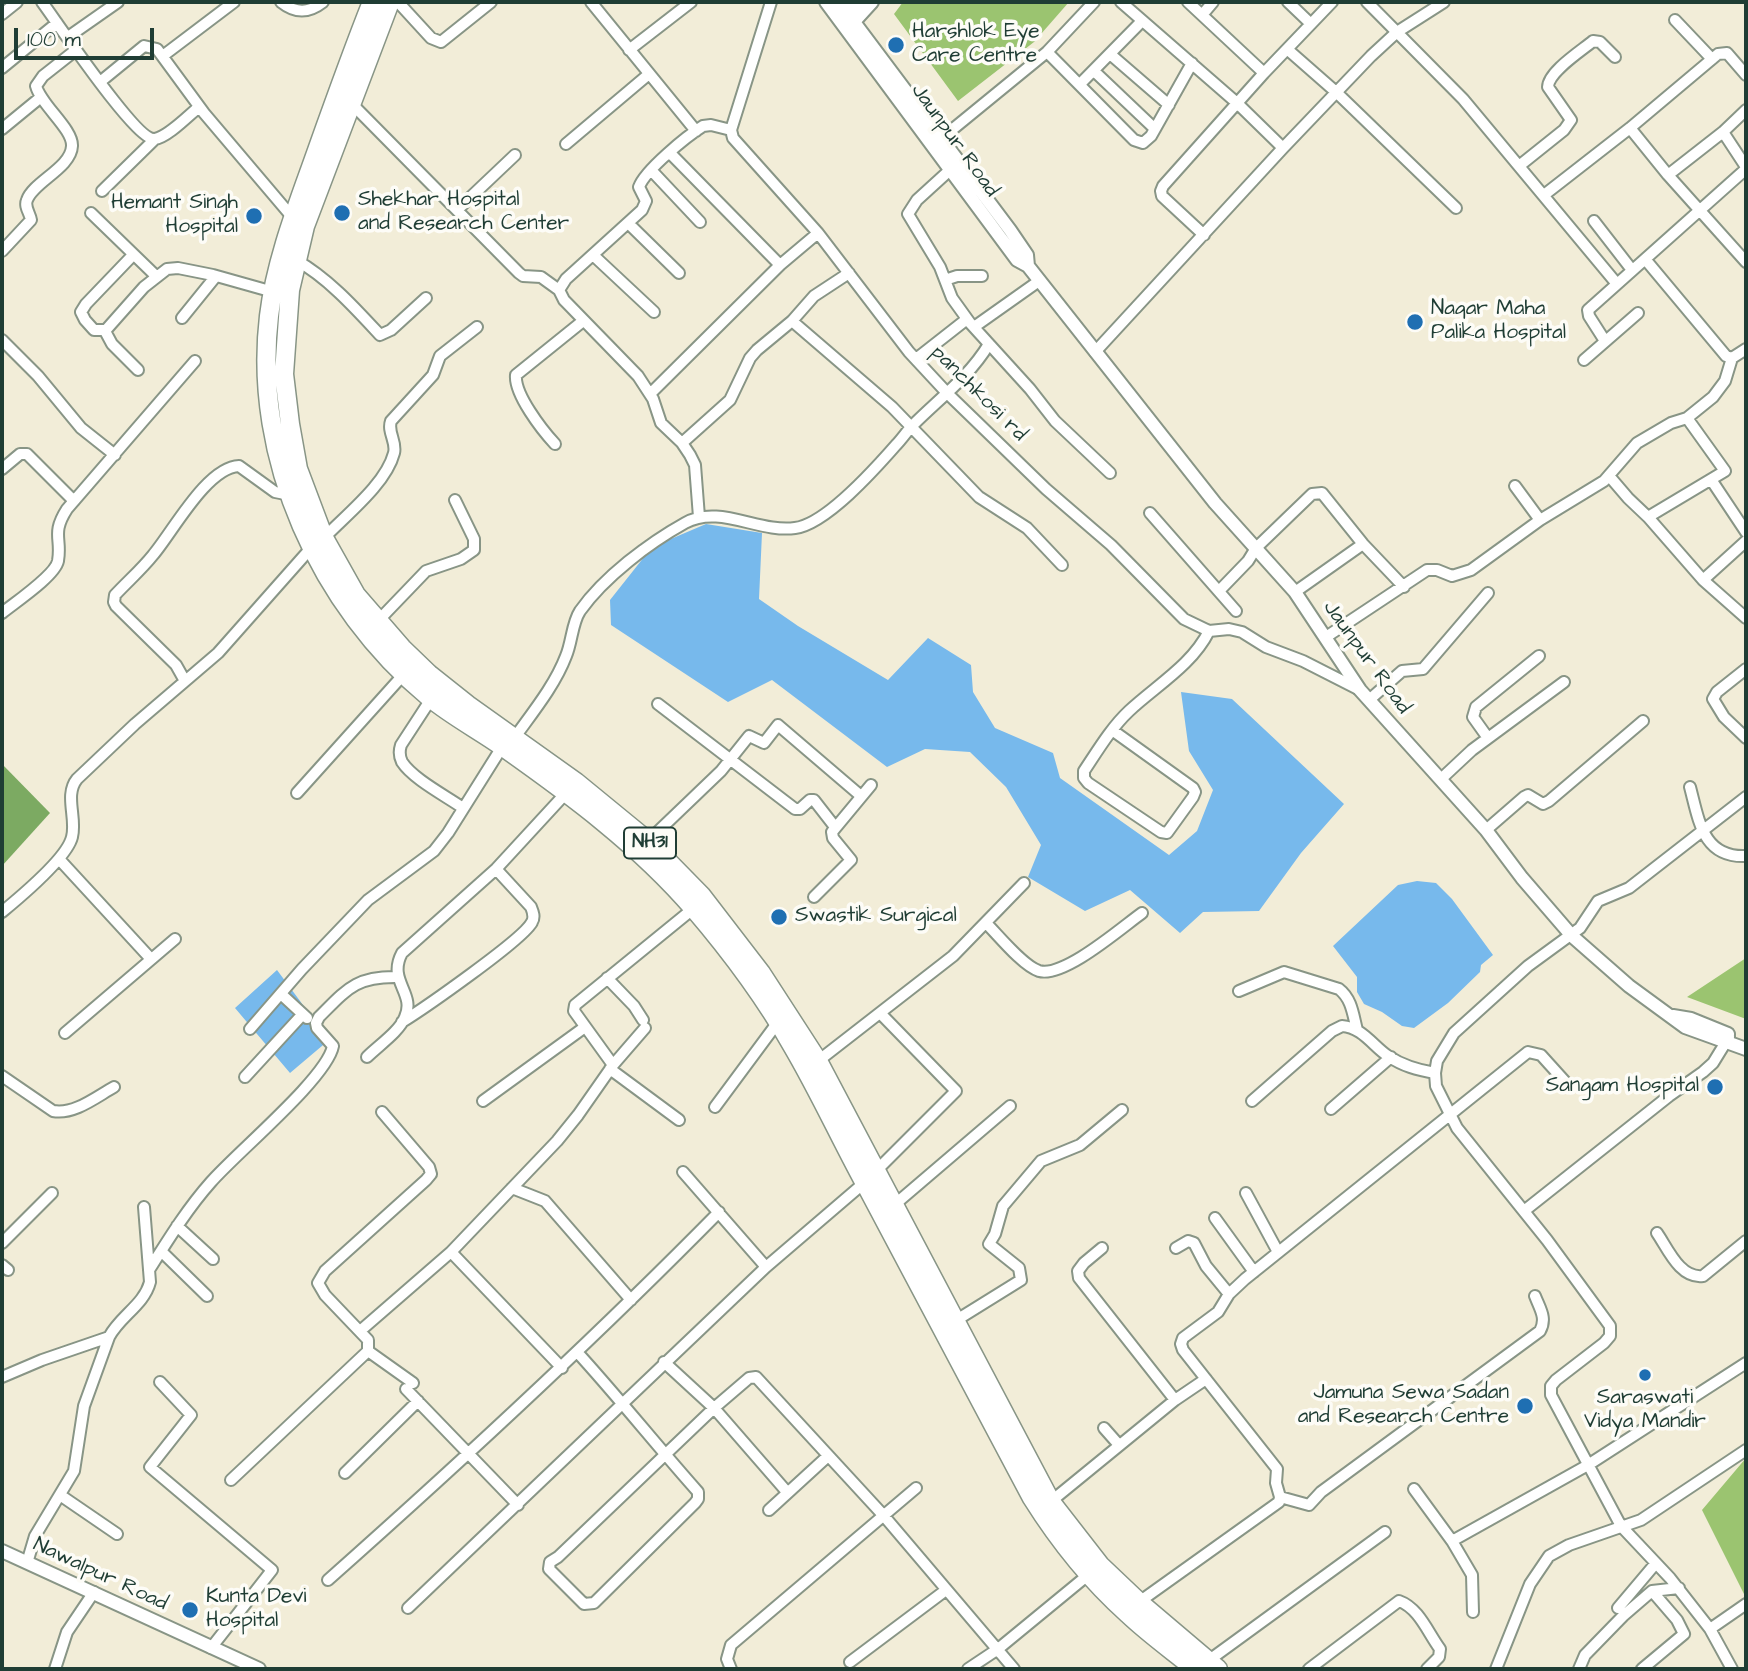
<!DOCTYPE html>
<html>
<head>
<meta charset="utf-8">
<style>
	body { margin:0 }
	#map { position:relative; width:1748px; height:1671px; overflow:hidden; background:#f2edd8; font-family:"Architects Daughter",sans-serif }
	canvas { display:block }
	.frame { position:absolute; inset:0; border:4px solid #1f3d34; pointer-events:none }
	.scale { position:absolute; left:14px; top:28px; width:140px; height:32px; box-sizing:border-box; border:4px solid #1f3d34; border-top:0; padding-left:9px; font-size:21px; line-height:24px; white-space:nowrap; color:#1f3d34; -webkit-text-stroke:5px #fdfcf7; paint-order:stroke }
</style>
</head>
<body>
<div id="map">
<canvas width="1748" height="1671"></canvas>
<div class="frame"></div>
<div class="scale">100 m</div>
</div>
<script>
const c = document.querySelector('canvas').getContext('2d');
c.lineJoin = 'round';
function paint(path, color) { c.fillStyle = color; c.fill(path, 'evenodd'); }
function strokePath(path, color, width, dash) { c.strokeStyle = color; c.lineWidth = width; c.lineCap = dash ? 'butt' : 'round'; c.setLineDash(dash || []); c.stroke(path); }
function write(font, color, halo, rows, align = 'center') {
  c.font = font + ' "Architects Daughter",sans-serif'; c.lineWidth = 7; c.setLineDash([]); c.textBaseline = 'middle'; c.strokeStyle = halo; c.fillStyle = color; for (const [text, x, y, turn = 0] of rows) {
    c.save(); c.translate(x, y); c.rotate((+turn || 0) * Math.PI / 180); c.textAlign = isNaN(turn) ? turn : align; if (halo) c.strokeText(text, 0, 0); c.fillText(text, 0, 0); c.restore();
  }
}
paint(new Path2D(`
	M 903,2 L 1069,2 L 1034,42 L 958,101 L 894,14 Z
	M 1746,958 L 1746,1019 L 1687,997 Z
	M 1746,1458 L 1746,1598 L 1702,1510 Z`), '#9bc470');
paint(new Path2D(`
	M 2,764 L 50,813 L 2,866 Z`), '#7caa62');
paint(new Path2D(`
	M 706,524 L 762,533 L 759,599 L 798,626 L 888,680 L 928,638 L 971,665 L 973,692 L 995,728 L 1053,753 L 1060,778 L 1169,855 L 1197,831 L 1213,790 L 1189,751 L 1181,692 L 1232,699 L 1344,804 L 1301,853 L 1259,911 L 1203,912 L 1180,933 L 1130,890 L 1085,911 L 1028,877 L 1041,845 L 1006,787 L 970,752 L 925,749 L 887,767 L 772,680 L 728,702 L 611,625 L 610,600 L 652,547 Z
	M 1417,881 L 1436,883 L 1452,899 L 1493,955 L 1481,965 L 1480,972 L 1448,1003 L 1414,1028 L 1402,1026 L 1382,1012 L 1364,1004 L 1357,992 L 1357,977 L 1333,946 L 1398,885 Z
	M 277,970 L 329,1040 L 290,1073 L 235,1008 Z`), '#77b9ec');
const minor = new Path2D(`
	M 42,2 C 57,22 136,141 155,139 C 168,137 189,115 199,107
	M 281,2 C 296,14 309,13 323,2
	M 398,2 L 431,38 L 441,42 L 491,2
	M 591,2 L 696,131
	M 771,2 L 731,130 L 733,138 L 818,233 L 909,352 L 948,394 L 1046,489 L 1111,545 L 1184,619 L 1209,631 L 1229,629 L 1242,632 L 1266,647 L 1303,661 L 1360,690
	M 1121,2 L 1237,103 L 1283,148
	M 1188,2 L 1264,73
	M 1288,2 L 1311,24
	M 1367,2 L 1463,99 L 1617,284
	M 2,14 L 17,2
	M 1202,15 L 1213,2
	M 1675,20 L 1712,59
	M 68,37 L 118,2
	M 1287,49 L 1336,92 L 1456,208
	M 629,50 L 691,2
	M 1047,52 L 1134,140 L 1143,143 L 1151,136 L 1192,63
	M 1110,54 L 1169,105
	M 164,55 L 234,2
	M 2,68 L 57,23
	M 1094,71 L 1155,129
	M 100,82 L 144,46 L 157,49 L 204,113 L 293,218
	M 1080,84 L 1142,21
	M 352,104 L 519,273 L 523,276 L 541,277 L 559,290
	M 1630,128 L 1668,175 L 1746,262
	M 2,129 L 41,97
	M 1723,132 L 1746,167
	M 937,142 L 1047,52 L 1094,2
	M 566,144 L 649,74
	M 670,153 L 780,265
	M 1519,166 L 1564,130 L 1571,120 L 1548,87 C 1548,72 1581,51 1593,41 L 1600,42 L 1615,57
	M 951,169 L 917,200 L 908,214 L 940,267 L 952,298 L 970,323 L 1030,389 L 1055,421 L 1110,473
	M 651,170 L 700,222
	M 1668,175 L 1723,132 L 1746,110
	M 102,191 L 155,139
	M 1544,195 L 1630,128 L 1718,54 L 1727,53 L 1746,75
	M 457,210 L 515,155
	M 91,213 L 156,276
	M 1594,221 L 1632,270
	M 628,223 L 679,273
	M 1204,235 L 1162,196 L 1161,191 L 1163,186 L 1264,73 L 1332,2
	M 2,251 L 31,220 C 30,213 24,207 27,200 C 33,182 71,168 72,146 C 73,129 41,105 36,86 L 43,76 L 76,50
	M 593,255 L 654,312
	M 1645,259 L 1726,356 L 1732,358 L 1746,349
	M 296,260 C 328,278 355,308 380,335 L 391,330 L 426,298
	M 945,280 L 957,276 L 982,276
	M 182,318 L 216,276
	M 792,321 L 892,407 L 979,497 L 1027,528 L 1062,565
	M 974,327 L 1039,281
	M 106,330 L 94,330 L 85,320 L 81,312 L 86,304 L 133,255
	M 2,340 L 38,376 L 81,428 L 115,455
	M 1605,341 L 1589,316 L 1588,310 L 1746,169
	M 1095,352 L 1283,148 L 1371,56 L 1397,32 L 1444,2
	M 916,359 L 967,319
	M 1584,360 L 1638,313
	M 138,370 L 112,344 L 105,331 L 144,287 L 167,269 L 178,268 L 213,275 L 277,293
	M 650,394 L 780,265 L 818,233
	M 682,443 L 730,400 L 750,358 L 757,350 L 792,321 L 814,296 L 849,273
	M 555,444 C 542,430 514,394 516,375 L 583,321
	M 2,469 L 20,454 L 27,454 L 74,501
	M 1610,477 L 1628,498 L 1648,517 L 1703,580
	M 1712,481 L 1746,532
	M 1515,486 L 1540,520
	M 1150,513 L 1236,611
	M 699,517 L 695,465 L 690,455 L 682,443 L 661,423 L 653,399 L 638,376 L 564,300 L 559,290 L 566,279 L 642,210 L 646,201 L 639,187 C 645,170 687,136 703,126 L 711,125 L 731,130
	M 1648,517 L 1725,471 L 1687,418
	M 324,538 C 346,515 386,484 394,453 C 397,442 387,432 391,421 L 433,375 L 440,356 L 477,327
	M 1746,541 L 1703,580 L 1746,618
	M 1219,591 L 1248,561 L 1256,548 L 1312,494 L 1322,493 L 1363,544 L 1404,587
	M 1295,592 L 1363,544
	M 2,613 C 14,603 55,576 58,561 C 62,538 51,534 67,509 L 195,361
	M 377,622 L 426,571 L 461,559 L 474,550 L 474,539 L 455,500
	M 1326,637 L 1427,570 L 1437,570 L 1452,576 L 1471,570 L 1540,520 L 1604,481 L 1637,443 L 1671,423 L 1687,418 L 1713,397 L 1725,381 L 1732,358
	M 1746,669 L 1717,692 L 1713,699 L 1724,717 L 1746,738
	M 185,681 L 176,665 L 116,606 L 114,602 L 115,595 C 128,581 142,569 153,555 C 172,533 207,467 239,466 L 275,492 L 290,495
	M 431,699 L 401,745 C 399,751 399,756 402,762 C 413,779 446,796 463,808
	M 1369,700 L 1402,671 L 1423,669 L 1488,593
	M 658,704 L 795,809 L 800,809 L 810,800 L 814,800 L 835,827
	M 1112,730 L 1193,788 L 1195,792 L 1193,797 L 1167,833 L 1161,832 L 1088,783 L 1084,778 L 1084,771 C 1098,750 1111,728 1129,711 C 1157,685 1192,665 1209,631
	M 515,737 C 533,712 555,685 566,656 C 572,642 572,623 580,611 C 604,577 649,543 685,523 C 719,504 759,533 795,528 C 826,524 875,469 896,445 C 902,439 907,431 913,425 C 940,398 969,377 989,344
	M 1488,738 L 1473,717 L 1476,707 L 1539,656
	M 1441,779 L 1472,750 L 1564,682
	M 1690,787 C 1699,821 1703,858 1746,856
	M 297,793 L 404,674
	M 1486,830 L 1524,797 L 1528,795 L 1543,804 L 1549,801 L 1643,721
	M 648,841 L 721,771 L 749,736 L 764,743 L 778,725 L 861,796
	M 59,859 L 151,959
	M 814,897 L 851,860 L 833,838 L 832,832 L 871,785
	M 2,912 C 19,898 67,858 72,837 C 77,818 64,795 77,779 L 135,724 L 218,653 L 311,548
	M 986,923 C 998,935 1023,966 1039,971 C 1064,978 1121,928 1142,913
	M 607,978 L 634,1006 L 643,1020
	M 1239,991 L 1284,972 L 1339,989 C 1352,999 1353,1015 1357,1030
	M 281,994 L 307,1018
	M 402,1022 C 423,1009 524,939 532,922 C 535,917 533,912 531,907 L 496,869
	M 250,1029 L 302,969 L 368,900 L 434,851 L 448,833 L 502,747
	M 65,1033 L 175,939
	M 367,1057 C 379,1045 399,1032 405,1017 C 416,993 387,981 402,953 L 496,869 L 566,793
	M 818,1061 L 953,956 L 1024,883
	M 613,1065 L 574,1011 L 575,1005 L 694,908
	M 610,1069 L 679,1120
	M 2,1076 L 53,1111 C 74,1115 96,1097 114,1087
	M 245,1077 L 302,1015
	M 483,1101 L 585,1027
	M 1252,1101 L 1332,1031 L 1342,1026 C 1362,1027 1373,1046 1388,1056 C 1403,1066 1417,1070 1435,1073
	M 715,1107 L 778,1022
	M 1331,1109 L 1391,1057
	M 683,1172 L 766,1267
	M 875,1172 L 956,1091 L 880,1013
	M 512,1188 L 545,1201 L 631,1300
	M 1246,1193 L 1278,1252
	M 893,1206 L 1010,1106
	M 1524,1211 L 1669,1096 L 1703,1072 L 1713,1063 L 1729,1037
	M 1215,1218 L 1254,1272
	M 177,1226 L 213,1259
	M 1657,1233 C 1668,1249 1680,1279 1703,1276 L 1746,1241
	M 2,1243 L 52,1193
	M 1102,1248 L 1084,1263 L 1078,1271 L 1079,1278 L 1175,1400
	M 1176,1248 L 1188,1241 L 1194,1243 L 1206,1266 L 1229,1294
	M 161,1251 L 207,1296
	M 2,1265 L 8,1270
	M 149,1270 C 168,1240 187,1209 211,1182 C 236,1153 327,1078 333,1046 L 317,1028 L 316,1023 L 319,1017 C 347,989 356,976 398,977
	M 955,1321 L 1021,1280 L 1019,1268 L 989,1244 L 995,1234 L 1003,1206 L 1041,1161 L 1080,1145 L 1122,1110
	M 360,1331 L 451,1252
	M 368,1351 L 413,1383
	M 577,1352 C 619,1398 657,1446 698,1492 L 698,1499 L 695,1503 L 594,1603 L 584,1604 L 549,1569 L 550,1562 L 558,1557 L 714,1408 L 749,1378 L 756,1377 L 884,1516 L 1014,1669
	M 664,1362 L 714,1408 L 787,1492
	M 562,1368 L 451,1252 L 557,1141 L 578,1115 L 613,1065 L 645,1028
	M 2,1377 L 42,1360 L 109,1337
	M 160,1382 L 191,1415 L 150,1467 L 272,1570 L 211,1648
	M 406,1389 L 518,1505
	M 1104,1428 L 1119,1445
	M 345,1473 L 418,1401
	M 231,1480 L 368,1351 L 368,1340 L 325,1295 L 318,1283 L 325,1271 L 426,1180 L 431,1174 L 429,1167 L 382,1112
	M 1414,1489 L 1452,1541 L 1472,1575 L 1473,1612
	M 60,1495 L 117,1534
	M 1280,1497 L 1309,1505 L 1321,1492 L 1540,1331 C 1547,1318 1540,1309 1535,1296
	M 1049,1503 L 1175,1400 L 1206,1379
	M 769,1510 L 828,1456
	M 1452,1541 L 1588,1465 L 1746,1363
	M 27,1563 L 35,1536 L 74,1471 L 84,1406 L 109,1337 C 120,1316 144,1305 150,1282 L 144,1207
	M 328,1580 C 462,1461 593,1340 719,1212
	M 1139,1602 L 1279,1502 L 1280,1497 L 1276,1483 L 1277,1469 L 1183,1350 L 1181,1344 L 1183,1338 L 1218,1312 L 1229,1294 L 1245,1279 L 1528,1052 L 1541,1055 L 1569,1086
	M 408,1608 L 766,1267 L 864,1183
	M 1618,1608 L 1656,1563
	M 1710,1629 L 1746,1604
	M 1208,1661 L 1385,1532
	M 850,1662 L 946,1590
	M 55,1669 L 67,1632 L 94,1592
	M 731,1669 L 727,1659 L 731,1645 L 916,1488
	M 968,1669 L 998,1649 L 1088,1575
	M 1309,1669 L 1399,1601 C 1419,1608 1428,1633 1440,1649 L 1439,1657 L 1427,1669
	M 1496,1669 L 1530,1584 L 1549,1556 L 1569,1545 L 1641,1520 L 1746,1450
	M 1579,1669 L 1585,1655 L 1623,1616 L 1652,1591 L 1679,1588
	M 1642,1669 L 1684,1634 L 1677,1620 L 1652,1591
	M 1732,1669 L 1710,1629 L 1670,1578 L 1621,1526 L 1551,1395 L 1551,1386 L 1556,1380 L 1604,1343 L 1610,1336 L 1610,1326 L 1547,1240 L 1457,1128 L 1436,1086 L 1435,1073 L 1437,1061 L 1454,1033 L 1528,966 L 1580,928 L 1598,901 L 1629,888 L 1746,797`);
const tertiary = new Path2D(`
	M 826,2 L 1017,260 L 1028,266 L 1215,503 L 1295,592 L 1360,690 L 1486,830 L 1522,878 L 1572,936 L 1629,986 L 1685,1027 L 1746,1049
	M 839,2 L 1010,230 L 1027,255 L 1028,266
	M 844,18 L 858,2
	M 851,25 L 872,2
	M 1673,1016 L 1691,1019 L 1728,1034
	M 2,1551 L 259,1669`);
const trunk = new Path2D(`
	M 372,2 C 350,57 330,114 310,170 C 293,217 275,266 269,316 C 252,458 320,607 429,697 C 452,716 479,730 503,747 C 571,795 639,845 694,909 C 730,951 765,998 793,1047 C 820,1093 842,1142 868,1189 C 922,1292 977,1395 1032,1498 C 1059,1541 1090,1580 1128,1614 C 1149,1634 1173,1651 1195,1669
	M 390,2 L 305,226 L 290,290 L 284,374 L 290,424 L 298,469 L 324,538 L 356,595 L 402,648 L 429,674 L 468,705 L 576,782 L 648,841 L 701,895 L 761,973 L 818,1061 L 1051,1502 L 1100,1565 L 1139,1602 L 1218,1669`);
strokePath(minor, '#889586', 14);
strokePath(tertiary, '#889586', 16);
strokePath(trunk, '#889586', 21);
strokePath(minor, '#fff', 10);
strokePath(tertiary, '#fff', 12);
strokePath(trunk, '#fff', 18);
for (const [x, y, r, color] of [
	[896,45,9,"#1f6fb2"],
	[342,213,9,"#1f6fb2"],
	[254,216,9,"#1f6fb2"],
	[1415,322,9,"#1f6fb2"],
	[779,917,9,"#1f6fb2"],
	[1715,1087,9,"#1f6fb2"],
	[1645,1375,7,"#1f6fb2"],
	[1525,1406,9,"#1f6fb2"],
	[190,1610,9,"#1f6fb2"]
]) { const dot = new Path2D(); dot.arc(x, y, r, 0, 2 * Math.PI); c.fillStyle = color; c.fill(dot); strokePath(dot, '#fdfcf7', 2.5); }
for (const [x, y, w] of [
	[650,843,52]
]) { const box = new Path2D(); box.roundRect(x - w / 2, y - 15.5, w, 31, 5); c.fillStyle = '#fdfcf7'; c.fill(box); strokePath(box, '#1f3d34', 2); }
write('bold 19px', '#1f3d34', null, [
	["NH31",650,843]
]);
write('21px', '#1f3d34', '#fdfcf7', [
	["Harshlok Eye",912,33],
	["Care Centre",912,57],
	["Shekhar Hospital",358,201],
	["and Research Center",358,225],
	["Hemant Singh",238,204,"right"],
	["Hospital",238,228,"right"],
	["Nagar Maha",1431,310],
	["Palika Hospital",1431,334],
	["Swastik Surgical",795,917],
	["Sangam Hospital",1699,1087,"right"],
	["Jamuna Sewa Sadan",1509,1394,"right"],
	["and Research Centre",1509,1418,"right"],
	["Saraswati",1645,1399,"center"],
	["Vidya Mandir",1645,1423,"center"],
	["Kunta Devi",206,1598],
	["Hospital",206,1622]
], 'left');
write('21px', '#1f3d34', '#fdfcf7', [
	["Jaunpur Road",954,141,54],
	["panchkosi rd",978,394,45],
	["Jaunpur Road",1366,658,54],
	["Nawalpur Road",100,1575,25]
]);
</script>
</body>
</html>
